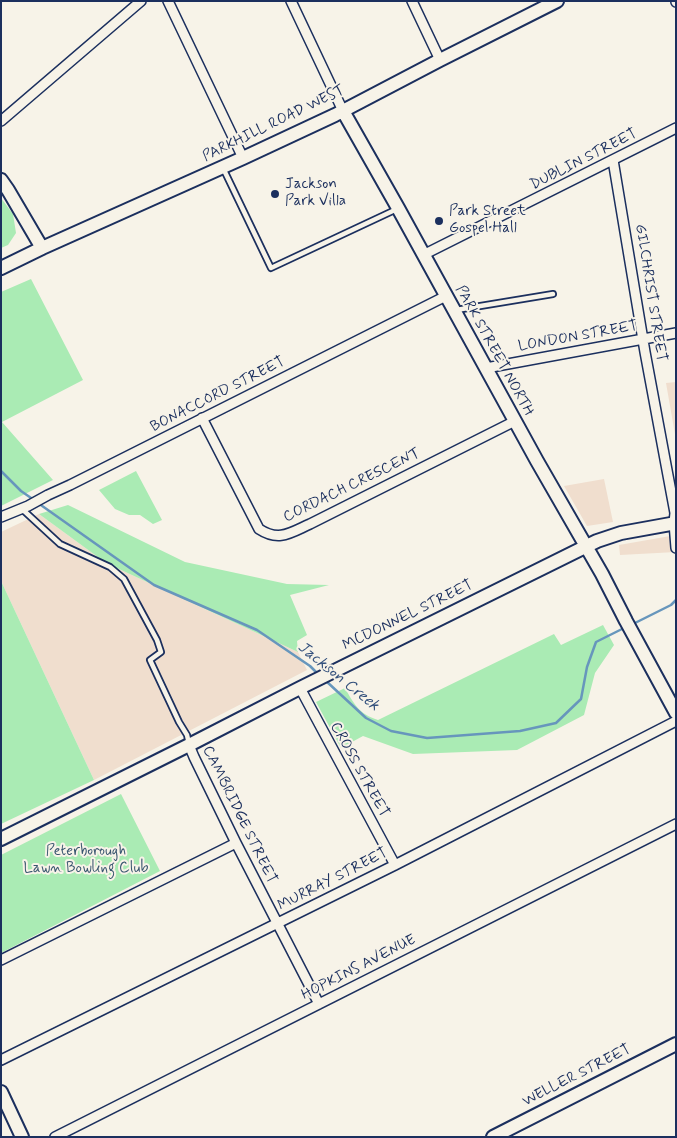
<!DOCTYPE html>
<html>
<head>
<meta charset="utf-8">
<style>
	body { margin:0 }
	#map { position:relative; width:677px; height:1138px; overflow:hidden; background:#f7f3e8; font-family:Mynerve,sans-serif }
	canvas { display:block }
	.frame { position:absolute; inset:0; border:2px solid #1b2f5e; pointer-events:none }
</style>
</head>
<body>
<div id="map">
<canvas width="677" height="1138"></canvas>
<div class="frame"></div>
</div>
<script>
const c = document.querySelector('canvas').getContext('2d');
c.lineJoin = 'round';
function paint(path, color) { c.fillStyle = color; c.fill(path, 'evenodd'); }
function strokePath(path, color, width, dash) { c.strokeStyle = color; c.lineWidth = width; c.lineCap = dash ? 'butt' : 'round'; c.setLineDash(dash || []); c.stroke(path); }
function write(font, color, halo, rows, align = 'center') {
  c.font = font + ' Mynerve,sans-serif'; c.lineWidth = 4; c.setLineDash([]); c.textBaseline = 'middle'; c.strokeStyle = halo; c.fillStyle = color; for (const [text, x, y, turn = 0] of rows) {
    c.save(); c.translate(x, y); c.rotate((+turn || 0) * Math.PI / 180); c.textAlign = isNaN(turn) ? turn : align; if (halo) c.strokeText(text, 0, 0); c.fillText(text, 0, 0); c.restore();
  }
}
paint(new Path2D(`
	M 676,382 L 676,440 L 666,383 Z
	M 604,479 L 613,522 L 587,526 L 564,486 Z
	M 39,514 L 106,563 L 298,652 L 307,670 L 94,780 L 1,581 L 1,532 Z
	M 676,535 L 676,552 L 620,555 L 619,545 Z`), '#f0dece');
paint(new Path2D(`
	M 1,198 L 13,214 L 16,233 L 8,245 L 1,248 Z
	M 31,279 L 83,380 L 2,422 L 53,480 L 1,506 L 1,292 Z
	M 136,471 L 162,520 L 153,524 L 140,515 L 129,515 L 115,509 L 99,490 Z
	M 68,505 L 185,562 L 287,584 L 329,585 L 290,595 L 307,635 L 297,641 L 298,652 L 106,563 L 39,514 Z
	M 1,581 L 94,780 L 1,824 Z
	M 603,625 L 614,645 L 595,673 L 584,715 L 517,750 L 413,754 L 363,736 L 341,748 L 316,702 L 345,688 C 354,704 359,714 378,720 L 554,634 L 561,645 Z
	M 121,794 L 160,871 L 1,953 L 1,855 Z`), '#aaebb4');
strokePath(new Path2D(`
	M 1,471 L 21,491 L 34,500
	M 38,503 L 154,585 L 257,630 L 310,666 L 318,674
	M 633,624 L 671,605 L 676,600
	M 326,681 L 366,718 L 391,731 L 427,738 L 520,731 L 556,723 L 581,699 L 587,667 L 596,642 L 626,627`), '#6796bc', 2.5);
const lane = new Path2D(`
	M 223,168 L 271,268 L 397,209
	M 456,310 L 553,294
	M 22,509 L 60,544 L 110,567 L 124,579 L 157,640 L 161,652 L 150,660 L 179,722 L 187,735 L 189,744`);
const street = new Path2D(`
	M 168,1 L 243,158
	M 291,1 L 343,111
	M 412,1 L 440,60
	M 676,1 L 676,2
	M 1,121 L 141,1
	M 613,160 L 645,352 L 675,513 L 674,523 L 676,548
	M 423,255 L 676,128
	M 486,368 L 676,333
	M 202,418 L 259,529 C 279,542 290,533 310,524 L 515,421
	M 1,517 L 28,506 L 48,495 L 70,485 L 446,296
	M 300,688 L 395,865
	M 189,745 L 194,757 L 236,843 L 319,1004
	M 1,960 L 236,843
	M 1,1060 L 395,865 L 676,721
	M 55,1137 L 676,824`);
const secondary = new Path2D(`
	M 343,111 L 398,208 L 537,461 L 602,574 L 626,621 L 676,713
	M 1,180 L 8,190 L 42,248
	M 1,268 L 42,248 L 243,158 L 335,115 L 440,60 L 557,1
	M 1,839 L 189,745 L 300,688 L 597,541 L 621,533 L 676,523
	M 1,1092 L 22,1137
	M 493,1137 L 676,1044`);
strokePath(lane, '#1b2f5e', 8);
strokePath(street, '#1b2f5e', 12);
strokePath(secondary, '#1b2f5e', 16);
strokePath(lane, '#f7f3e8', 4.5);
strokePath(street, '#f7f3e8', 9);
strokePath(secondary, '#f7f3e8', 12);
for (const [x, y, r, color] of [
	[275,194,5,"#1b2f5e"],
	[439,221,5,"#1b2f5e"]
]) { const dot = new Path2D(); dot.arc(x, y, r, 0, 2 * Math.PI); c.fillStyle = color; c.fill(dot); strokePath(dot, '#f7f3e8', 2); }
write('15px', '#1b2f5e', '#f7f3e8', [
	["PARKHILL ROAD WEST",274,124,-26],
	["DUBLIN STREET",584,160,-27],
	["GILCHRIST STREET",650,293,81],
	["LONDON STREET",578,337,-10],
	["PARK STREET NORTH",494,351,61],
	["BONACCORD STREET",218,395,-27],
	["CORDACH CRESCENT",352,486,-26],
	["MCDONNEL STREET",408,616,-26],
	["CROSS STREET",359,770,61],
	["CAMBRIDGE STREET",239,815,64],
	["MURRAY STREET",333,880,-27],
	["HOPKINS AVENUE",359,968,-27],
	["WELLER STREET",577,1076,-27]
]);
write('15px', '#1b2f5e', '#f7f3e8', [
	["Jackson",285,185],
	["Park Villa",285,202],
	["Park Street",449,212],
	["Gospel Hall",449,229]
], 'left');
write('15px', '#38556f', '#f7f3e8', [
	["Peterborough",86,852],
	["Lawn Bowling Club",86,869]
]);
write('italic 16px', '#34517d', '#f7f3e8', [
	["Jackson Creek",338,677,39]
]);
</script>
</body>
</html>
